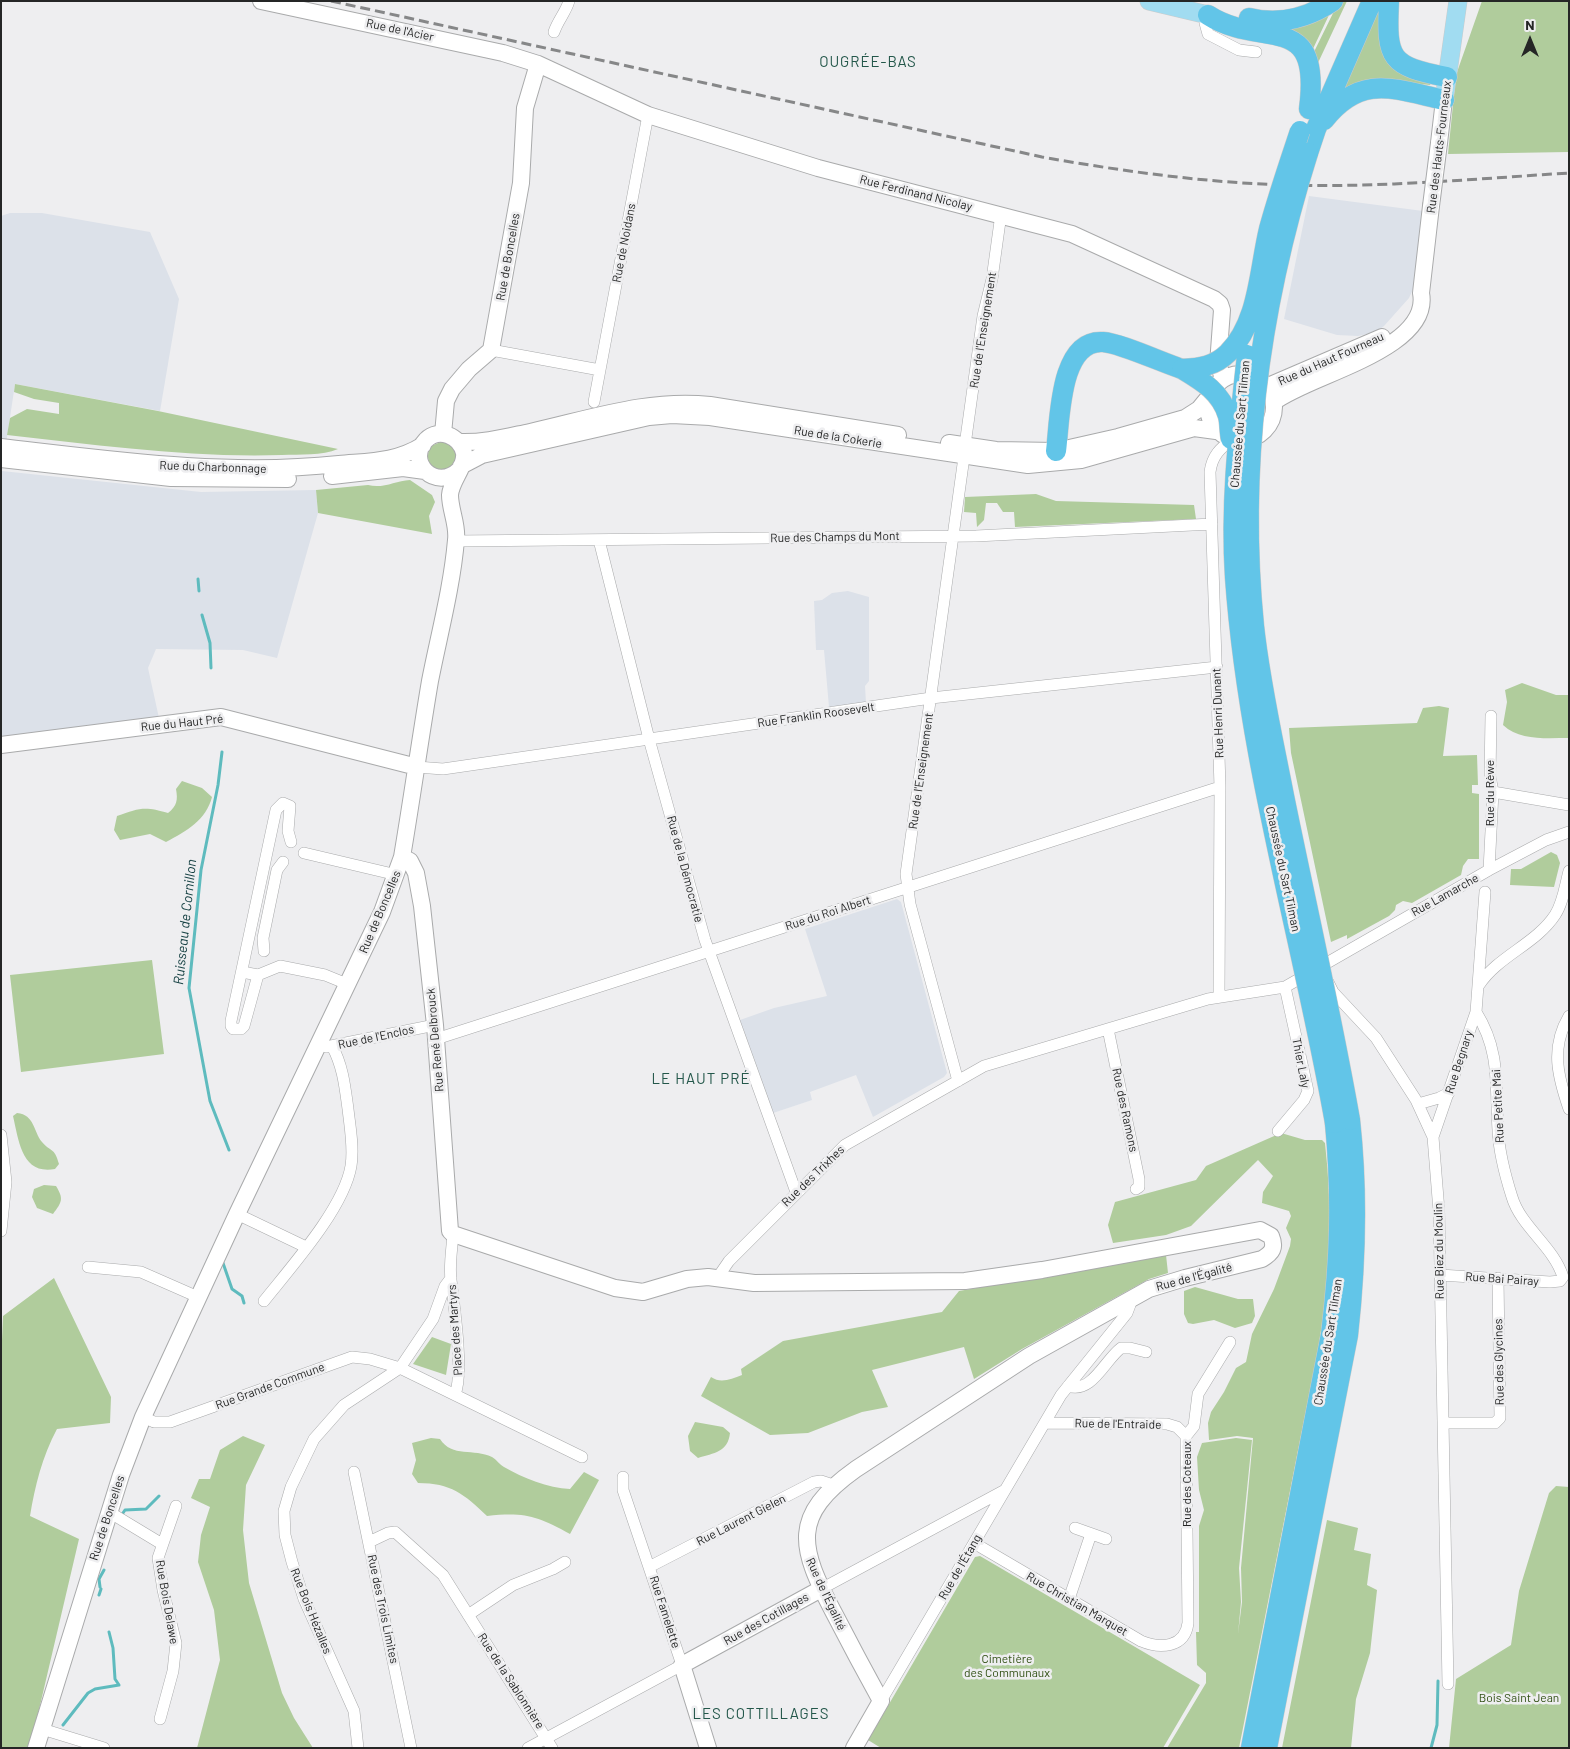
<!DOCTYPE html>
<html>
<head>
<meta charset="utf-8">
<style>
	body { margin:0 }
	#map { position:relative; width:1570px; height:1749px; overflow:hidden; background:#eeeef0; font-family:Barlow,sans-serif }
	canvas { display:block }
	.frame { position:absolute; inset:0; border:2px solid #252626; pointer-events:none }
	.north { position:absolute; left:1505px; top:15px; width:50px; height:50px; -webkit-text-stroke:4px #eeeef0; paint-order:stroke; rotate:0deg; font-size:14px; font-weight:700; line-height:20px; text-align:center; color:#252626 }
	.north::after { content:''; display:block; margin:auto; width:18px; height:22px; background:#252626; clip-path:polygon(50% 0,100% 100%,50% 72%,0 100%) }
</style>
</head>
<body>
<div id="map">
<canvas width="1570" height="1749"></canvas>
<div class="frame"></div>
<div class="north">N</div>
</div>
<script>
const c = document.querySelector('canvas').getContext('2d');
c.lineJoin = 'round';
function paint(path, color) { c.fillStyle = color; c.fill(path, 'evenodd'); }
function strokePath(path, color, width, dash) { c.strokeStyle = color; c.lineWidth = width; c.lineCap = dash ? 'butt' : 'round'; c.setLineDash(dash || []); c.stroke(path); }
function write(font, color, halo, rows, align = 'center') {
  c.font = font + ' Barlow,sans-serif'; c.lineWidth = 5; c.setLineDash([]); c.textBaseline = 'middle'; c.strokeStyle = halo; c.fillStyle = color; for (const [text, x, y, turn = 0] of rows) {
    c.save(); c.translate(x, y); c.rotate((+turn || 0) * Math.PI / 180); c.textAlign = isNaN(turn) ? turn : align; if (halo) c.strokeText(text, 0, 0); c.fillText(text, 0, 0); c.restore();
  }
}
paint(new Path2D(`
	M 1309,196 L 1423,211 L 1414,287 L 1409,298 L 1384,326 L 1376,332 L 1358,336 L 1337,335 L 1284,319 Z
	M 10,213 L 42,213 L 150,232 L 179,299 L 160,411 L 15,384 L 2,471 L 201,492 L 316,490 L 318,513 L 277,658 L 243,650 L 156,649 L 148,668 L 159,718 L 1,739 L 1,216 Z
	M 848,591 L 869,597 L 869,681 L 865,686 L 866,703 L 829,707 L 824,650 L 816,650 L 814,601 L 822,600 L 832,593 Z
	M 897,899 L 901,902 L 947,1073 L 944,1077 L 873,1117 L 856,1075 L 810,1092 L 812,1100 L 773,1113 L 740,1020 L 774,1008 L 827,996 L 805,929 Z`), '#dce1e9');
paint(new Path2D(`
	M 1339,1 L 1347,1 L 1317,65 L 1311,58 Z
	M 1482,1 L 1569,1 L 1569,152 L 1448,154 L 1456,75 Z
	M 1381,5 L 1384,35 L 1431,83 L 1430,85 L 1402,82 L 1342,89 Z
	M 1329,15 L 1311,53 L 1258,24 Z
	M 15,384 L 158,411 L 338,449 C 322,456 300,454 282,455 C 190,458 98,445 7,435 L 10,418 L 27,409 L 59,414 L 59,403 L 34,399 L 14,392 Z
	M 443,441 L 452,445 L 457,454 C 451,483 418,469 431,446 Z
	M 410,480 L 432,495 L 435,502 L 429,516 L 432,534 L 318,513 L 316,490 L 368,485 C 383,489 395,481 410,480 Z
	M 1036,494 L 1056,501 L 1194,505 L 1196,519 L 1015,527 L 1014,512 L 1003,512 L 997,503 L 986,503 L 984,520 L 977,527 L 976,513 L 964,512 L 965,497 Z
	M 1522,683 L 1556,695 L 1569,695 L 1569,738 C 1546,738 1520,741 1503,725 L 1507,702 L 1505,690 Z
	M 1439,706 L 1449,708 L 1443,756 L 1477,755 L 1478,785 L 1472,785 L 1472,793 L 1479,794 L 1479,859 L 1468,859 L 1463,866 L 1461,875 L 1412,903 L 1403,901 L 1396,905 L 1395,910 L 1389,916 L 1347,939 L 1347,935 L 1331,942 L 1291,753 L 1289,728 L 1417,723 L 1423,708 Z
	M 182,781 L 202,788 L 212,797 C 206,820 187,831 166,842 L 150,834 L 120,840 L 114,830 L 117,816 C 139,808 145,806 168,813 C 177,806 178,800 176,789 Z
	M 1551,852 L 1557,855 L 1560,863 L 1554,887 L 1510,885 L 1511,869 L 1521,869 Z
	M 152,960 L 164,1054 L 21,1072 L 10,975 Z
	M 17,1113 C 35,1115 33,1131 42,1142 C 51,1153 54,1146 59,1164 L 55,1169 C 22,1175 19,1142 13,1116 Z
	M 1281,1133 L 1305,1140 L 1322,1140 L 1325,1143 C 1333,1212 1330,1281 1318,1350 L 1239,1748 L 1167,1748 L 1206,1683 L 1206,1673 L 1197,1665 L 1196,1632 L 1199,1632 L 1199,1526 L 1204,1510 L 1199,1490 L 1197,1457 L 1202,1443 L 1236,1438 L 1252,1440 L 1239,1568 L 1241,1602 L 1238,1634 L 1242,1602 L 1241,1568 L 1253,1438 L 1237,1436 L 1209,1440 L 1208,1423 L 1211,1412 L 1224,1392 L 1236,1368 L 1246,1362 L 1252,1334 L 1274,1289 L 1290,1246 L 1291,1239 L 1286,1228 L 1291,1216 L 1289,1211 L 1262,1203 L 1263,1192 L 1273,1176 L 1258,1160 L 1191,1226 L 1166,1235 L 1113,1243 L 1108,1225 L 1115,1202 L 1196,1180 L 1206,1166 Z
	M 44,1185 L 56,1186 C 64,1199 62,1202 53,1214 L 37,1208 L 32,1197 L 34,1189 Z
	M 1166,1255 L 1168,1273 L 1149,1279 L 1022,1349 L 974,1379 L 964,1347 L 872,1370 L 888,1407 L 862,1412 L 808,1433 L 770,1435 L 701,1396 L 711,1377 C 721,1384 731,1379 742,1375 L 741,1369 L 783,1341 L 942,1312 L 959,1291 Z
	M 54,1278 L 111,1397 L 110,1423 L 57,1429 C 42,1457 35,1486 30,1516 L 79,1539 L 30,1748 L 1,1748 L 1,1364 L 3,1316 Z
	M 1195,1287 L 1238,1299 L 1253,1299 L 1255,1316 L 1252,1323 L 1235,1328 L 1214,1320 L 1193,1324 L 1188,1323 L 1184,1314 L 1184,1291 Z
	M 432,1337 L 451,1344 L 446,1375 L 413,1364 Z
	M 695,1422 L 723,1427 L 730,1433 C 728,1452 714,1453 698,1458 L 690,1451 L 688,1436 Z
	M 243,1436 L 265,1445 L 246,1485 L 243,1530 L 249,1583 L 282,1693 L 294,1718 L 313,1748 L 197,1748 L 220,1660 L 214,1610 L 198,1562 L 201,1535 L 210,1507 L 191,1498 L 199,1479 L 210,1479 L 220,1450 Z
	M 431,1438 L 440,1439 C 452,1458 474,1448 492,1457 C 497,1460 500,1465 504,1467 C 523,1478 548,1488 570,1489 L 584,1472 L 599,1480 L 570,1534 C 537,1516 525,1512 487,1516 C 464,1494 451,1483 418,1483 L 412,1474 L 416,1460 L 412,1443 Z
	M 1556,1486 L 1569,1487 L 1569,1748 L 1449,1748 L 1456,1679 L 1511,1645 L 1519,1591 L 1549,1493 Z
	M 1327,1520 L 1358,1528 L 1354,1550 L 1371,1554 L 1367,1585 L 1377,1590 L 1370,1653 L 1356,1699 L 1351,1748 L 1282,1748 Z
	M 980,1556 L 1200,1685 L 1163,1748 L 881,1748 L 868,1740 L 975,1557 Z`), '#b0cc9c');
strokePath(new Path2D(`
	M 198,579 L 199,591
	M 202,615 L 210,643 L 211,668
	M 222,752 L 218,785 L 201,870 L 189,988 L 210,1101 L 229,1150
	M 223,1263 L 232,1289 L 242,1296 L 244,1303
	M 123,1513 L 125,1510 L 146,1509 L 159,1496
	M 100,1587 L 99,1579 L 104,1570
	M 99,1595 L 101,1589
	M 63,1725 L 88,1693 L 95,1689 L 119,1685 L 115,1679 L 113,1648 L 109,1632
	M 1431,1748 L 1437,1725 L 1438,1681`), '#5ebbbe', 3);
const street = new Path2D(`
	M 1208,15 L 1205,23 L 1208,34 L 1239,50 L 1256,52
	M 554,32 C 558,20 566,12 569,1
	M 491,350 L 600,370 L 648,115
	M 594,402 L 600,370
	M 965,445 L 983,316 L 992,279 L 1001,214
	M 599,540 L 649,739 L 705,940 L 796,1192
	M 456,541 L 976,536 L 1212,524
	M 417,767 L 443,769 L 931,698 L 1217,667
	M 1493,792 L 1569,805
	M 304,853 L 397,875
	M 1489,870 L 1493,792 L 1490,776 L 1491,716
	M 264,951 L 263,938 L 277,870 L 283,862
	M 242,972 L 258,975 L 280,966 L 325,975 L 347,984
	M 258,975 L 244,1026 L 241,1029 L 233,1029 L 231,1026 L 231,1021 L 276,810 L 283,803 L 290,806 L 288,831 L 291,842
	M 1328,982 L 1333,992 L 1376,1038 L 1416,1100 L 1433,1137 L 1439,1211 L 1448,1684
	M 1479,985 C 1498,956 1536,944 1555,915 C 1563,903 1565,886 1569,871
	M 1219,997 L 1220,787 L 1210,472 C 1212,456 1220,448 1233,439
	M 1569,1016 C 1550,1048 1558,1077 1569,1109
	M 1108,1029 L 1139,1179 L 1139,1187 L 1136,1189
	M 436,1039 L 1220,787
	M 326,1047 L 435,1025
	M 958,1081 L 910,904 L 906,874 L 964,457
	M 1418,1104 L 1439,1098 L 1449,1093
	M 1278,1131 L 1304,1100 L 1308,1091 L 1285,987
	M 1,1135 L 6,1182 L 1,1231
	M 1433,1137 L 1476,1012 L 1485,892
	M 237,1214 L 306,1247
	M 453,1234 C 452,1249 449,1265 451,1280 C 454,1304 464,1374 455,1394
	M 88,1267 L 141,1272 L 198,1297
	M 1440,1275 L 1550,1282 L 1560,1281 L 1563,1277 C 1554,1247 1521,1227 1512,1197 C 1505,1175 1499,1152 1498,1130 C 1495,1085 1501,1052 1476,1012
	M 718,1277 L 729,1261 L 845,1145 L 984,1066 L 1208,999 L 1285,987 L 1489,870 L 1546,840 L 1569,832
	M 264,1301 C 291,1267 344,1208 351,1166 C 354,1148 350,1127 348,1109 C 345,1087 343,1066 332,1046
	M 1068,1386 C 1092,1394 1104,1361 1121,1348 L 1130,1348 L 1146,1352
	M 143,1417 L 154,1422 L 170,1422 L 352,1357 L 370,1359 L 400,1368 L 582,1457
	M 1045,1423 L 1167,1424 L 1177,1427 L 1186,1436
	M 1443,1423 L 1495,1423 L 1500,1418 L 1498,1278
	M 354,1472 L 411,1748
	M 109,1512 L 162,1544
	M 1075,1528 L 1106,1539
	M 369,1542 L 388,1533 L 395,1532 L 443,1575 L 552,1748
	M 974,1543 L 1141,1641 C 1160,1649 1185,1648 1188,1623 L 1186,1436 L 1194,1426 L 1198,1394 L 1230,1342
	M 649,1567 L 814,1482 L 821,1481 L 833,1485
	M 821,1589 L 1005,1490
	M 1069,1599 L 1091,1534
	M 468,1615 L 513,1585 L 553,1569 L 565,1562
	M 881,1701 L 1061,1395 L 1127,1313 L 1130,1305 L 1128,1301
	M 160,1719 L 173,1671 L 176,1643 L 163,1590 L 158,1558 L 176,1506
	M 42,1729 L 104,1748
	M 358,1748 L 354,1711 L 304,1599 L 292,1562 L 285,1535 L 284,1511 L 291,1487 L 314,1439 L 344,1405 L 400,1368 L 433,1319 L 445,1286 L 451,1278
	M 528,1748 L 682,1665 L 623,1490 L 623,1477`);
const secondary = new Path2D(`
	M 261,1 L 503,53 L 538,64 L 648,115 L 818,168 L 1072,234 L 1214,299 L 1220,304 L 1222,310 L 1218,364 L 1223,378
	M 1439,143 L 1444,100
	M1208 407a33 33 0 1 1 66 0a33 33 0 1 1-66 0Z
	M 1268,386 L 1382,337
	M 1274,402 C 1308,375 1432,350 1421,293 L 1431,206
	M 443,434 L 446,401 L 452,389 L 469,369 L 491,350 L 521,183 L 525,108 L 538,64
	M 459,442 C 484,443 506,437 530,432 C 589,419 649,398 710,405 L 898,435
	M 949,443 L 996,450 L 1056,451 L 1118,437 L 1185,418 L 1199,409 L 1208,398
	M 1,447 C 114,460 226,476 339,464 C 370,461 396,462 423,445
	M 1,459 L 171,478 L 288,479
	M 461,466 L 482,455 L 649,417 L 672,415 L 710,417 L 1028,465 L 1081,460 L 1194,428 L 1216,431
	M 332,476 L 403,468 L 425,471
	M 1,745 L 221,717 L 417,767
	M 402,857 L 410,861 L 416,873 L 422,906 L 435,1025 L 450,1231 L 453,1234 L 615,1288 L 643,1292 L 687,1279 L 708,1277 L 754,1283 L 965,1281 L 1042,1270 L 1260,1230 L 1271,1236 C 1276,1248 1272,1253 1262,1259 L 1185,1278 L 1149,1289 L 1029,1356 L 856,1469 C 790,1516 799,1547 834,1613 C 849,1642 865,1672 881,1701 L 854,1748
	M 36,1748 L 121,1475 L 143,1417 L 237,1214 L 382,912 L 402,857 C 412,798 420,740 430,681 C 439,635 452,587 456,540 C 458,525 450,510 450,495 C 451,480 466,467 464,453 C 460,436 439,427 426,440 C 405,462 436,492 459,470
	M 708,1748 L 682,1665 L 821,1589`);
const primary = new Path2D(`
	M 1149,1 L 1208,15
	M 1444,100 L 1458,1`);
const highway = new Path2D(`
	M 1389,1 C 1386,60 1390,66 1447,77
	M 1208,15 C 1262,50 1322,8 1309,109
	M 1249,18 C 1279,25 1308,18 1333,1
	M 1324,120 C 1361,73 1394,89 1444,100
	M 1308,153 L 1316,129 L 1372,1
	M 1056,451 C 1060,421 1059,339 1103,342 C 1120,343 1163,363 1182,369
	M 1251,1748 L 1331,1334 C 1340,1260 1342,1197 1335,1123
	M 1267,1748 L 1348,1335 C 1356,1263 1358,1193 1350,1120`);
strokePath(street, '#a9aaab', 12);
strokePath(secondary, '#a9aaab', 18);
strokePath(primary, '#cbcbcb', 19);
strokePath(highway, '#cbcbcb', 21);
strokePath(street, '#fff', 11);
strokePath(secondary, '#fff', 16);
strokePath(primary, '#a1dcf1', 18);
strokePath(highway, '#62c5e8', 20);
strokePath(new Path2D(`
	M 331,1 L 1042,157 C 1121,171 1201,182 1282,185 C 1378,188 1473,179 1569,173`), '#868788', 3, [10, 5]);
const secondaryBridge = new Path2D(`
	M 1431,206 L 1439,143`);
const highwayBridge = new Path2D(`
	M 1308,153 C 1260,305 1238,466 1254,626 C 1260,683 1273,739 1284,796 C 1306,904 1331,1012 1350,1120
	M 1247,355 C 1239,429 1230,502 1235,577 C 1248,762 1303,941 1335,1123
	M 1182,369 C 1200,368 1215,366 1228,353 C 1259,322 1259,270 1269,229 C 1278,196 1289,164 1300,131
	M 1182,369 C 1202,381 1221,392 1228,416 C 1230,423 1229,431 1231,439`);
strokePath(secondaryBridge, '#a9aaab', 18, []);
strokePath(highwayBridge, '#cbcbcb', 21, []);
strokePath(secondaryBridge, '#fff', 16);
strokePath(highwayBridge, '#62c5e8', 20);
write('12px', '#252626', '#eeeef0', [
	["Rue de l'Acier",400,30,12],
	["Rue des Hauts-Fourneaux",1439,147,-83],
	["Rue Ferdinand Nicolay",916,193,14],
	["Rue de Noidans",624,243,-79],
	["Rue de Boncelles",508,257,-80],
	["Rue de l'Enseignement",983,330,-81],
	["Rue du Haut Fourneau",1331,359,-24],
	["Chaussée du Sart Tilman",1240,424,-85],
	["Rue de la Cokerie",838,437,9],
	["Rue du Charbonnage",213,467,2],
	["Rue des Champs du Mont",835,537,-1],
	["Rue Henri Dunant",1218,713,-92],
	["Rue Franklin Roosevelt",816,715,-8],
	["Rue du Haut Pré",182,723,-6],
	["Rue de l'Enseignement",921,771,-82],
	["Rue du Rèwe",1490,793,-90],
	["Rue de la Démocratie",685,869,75],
	["Chaussée du Sart Tilman",1283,869,78],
	["Rue Lamarche",1445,895,-29],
	["Rue de Boncelles",380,912,-67],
	["Rue du Roi Albert",828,913,-18],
	["Rue de l'Enclos",376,1037,-12],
	["Rue René Delbrouck",435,1040,-95],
	["Rue Begnary",1459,1062,-72],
	["Thier Laly",1301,1063,79],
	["Rue Petite Mai",1498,1106,-93],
	["Rue des Ramons",1125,1110,78],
	["Rue des Trixhes",813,1176,-44],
	["Rue Biez du Moulin",1439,1251,-91],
	["Rue de l'Égalité",1194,1277,-15],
	["Rue Bai Pairay",1502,1279,4],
	["Place des Martyrs",455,1330,-94],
	["Chaussée du Sart Tilman",1328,1342,-81],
	["Rue des Glycines",1499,1362,-91],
	["Rue Grande Commune",270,1386,-20],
	["Rue de l'Entraide",1118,1424,1],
	["Rue des Coteaux",1187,1484,-90],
	["Rue de Boncelles",107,1518,-72],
	["Rue Laurent Gielen",741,1520,-27],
	["Rue de l'Étang",960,1567,-60],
	["Rue de l'Égalité",826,1594,65],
	["Rue Bois Delawe",167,1602,80],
	["Rue Christian Marquet",1077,1604,30],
	["Rue des Trois Limites",383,1609,78],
	["Rue Bois Hézalles",311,1611,68],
	["Rue Famelette",665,1612,72],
	["Rue des Cotillages",766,1619,-29],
	["Rue de la Sablonnière",511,1681,57]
]);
write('12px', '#315014', '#eeeef0', [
	["Cimetière",1007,1659],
	["des Communaux",1007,1673],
	["Bois Saint Jean",1519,1698]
]);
write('italic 14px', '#174244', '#eeeef0', [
	["Ruisseau de Cornillon",185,922,-84]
]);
c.letterSpacing = '1px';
write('15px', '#23574a', '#eeeef0', [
	["OUGRÉE-BAS",868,62],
	["LE HAUT PRÉ",701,1079],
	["LES COTTILLAGES",761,1714]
]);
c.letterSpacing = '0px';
</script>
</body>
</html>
